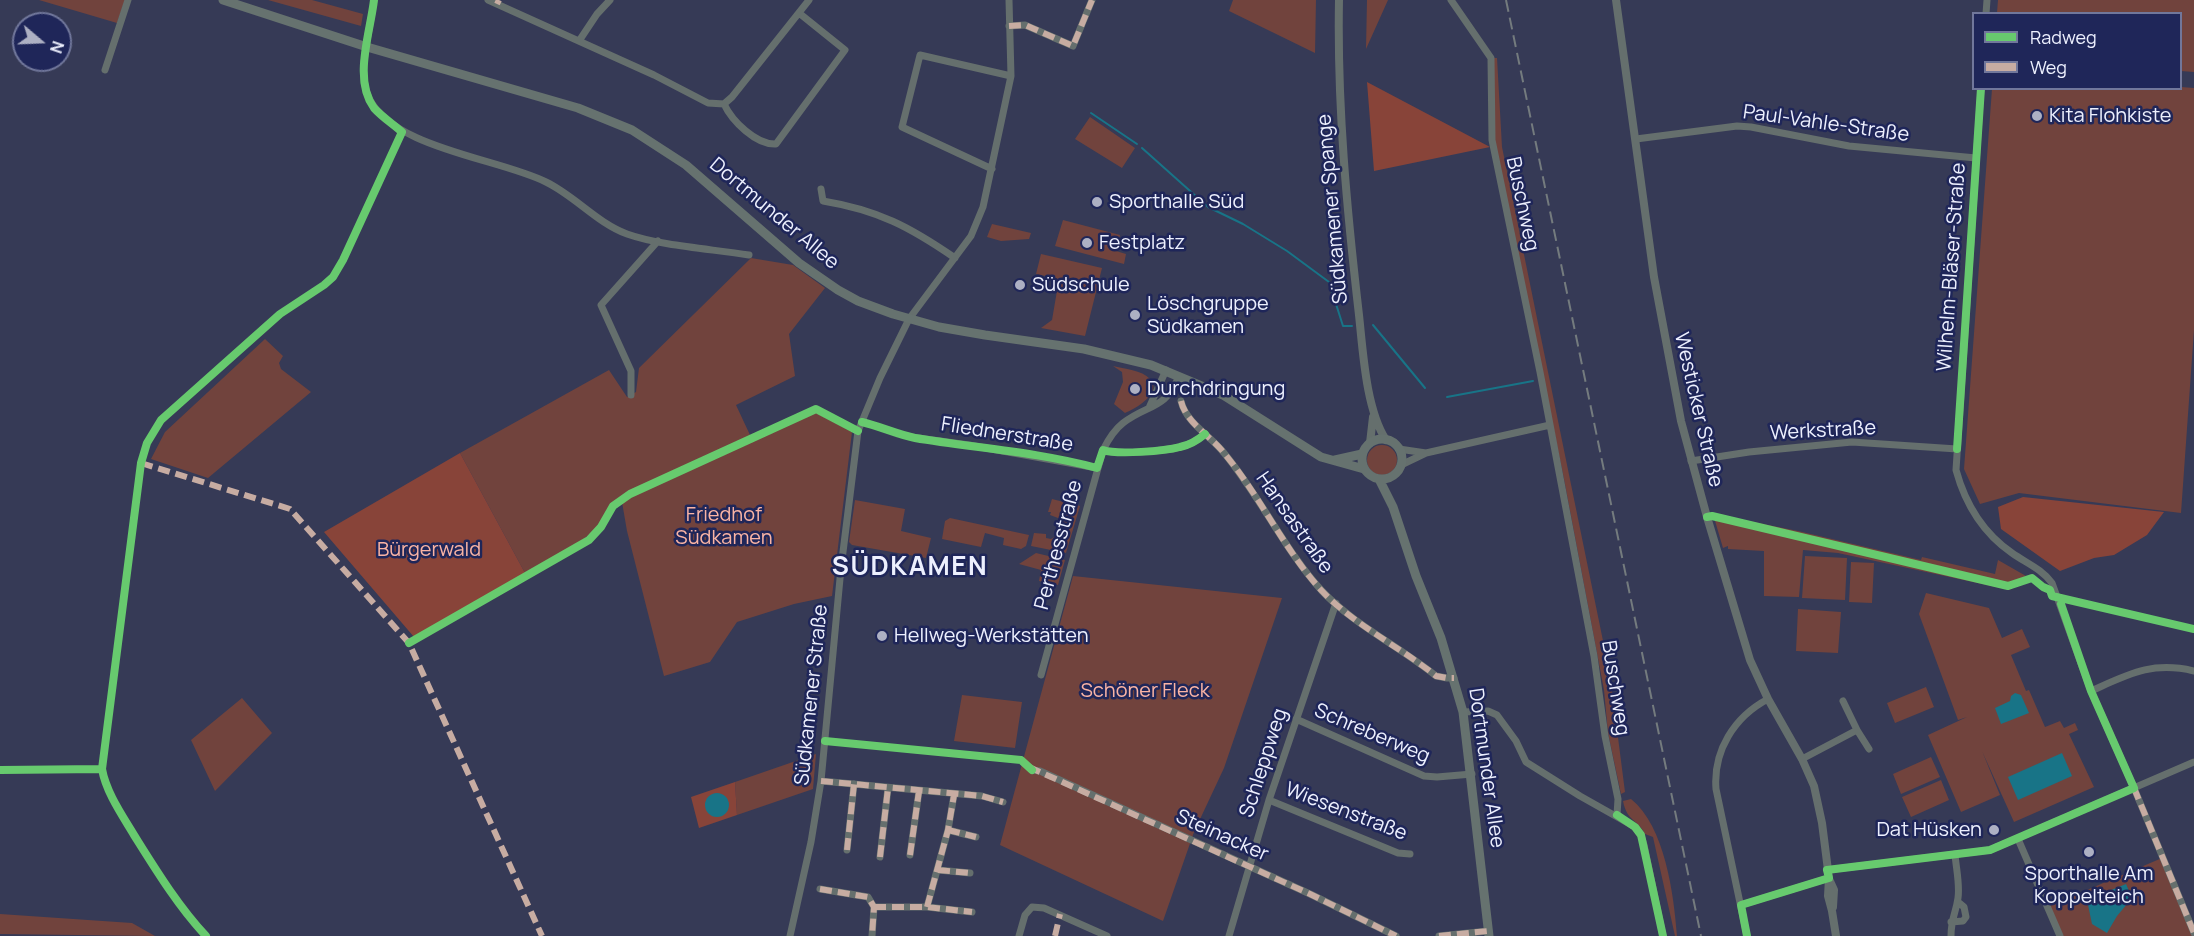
<!DOCTYPE html>
<html>
<head>
<meta charset="utf-8">
<style>
	body { margin:0 }
	#map { position:relative; width:2194px; height:936px; overflow:hidden; background:#363a56; font-family:Manrope,sans-serif }
	canvas { display:block }
	.legend { position:absolute; left:1972px; top:12px; width:210px; height:78px; box-sizing:border-box; background:#1f2659; border:2px solid #71779b; margin:0; padding:8px 10px; list-style:none; font-size:18px; color:#edf0fe }
	.legend li { display:flex; align-items:center; gap:12px; height:30px }
	.legend b { width:30px; border:2px solid #71779b }
	.north { position:absolute; left:12px; top:12px; width:60px; height:60px; box-sizing:border-box; background:#1f2659; border:2px solid #71779b; border-radius:50%; rotate:109deg; font-size:16px; font-weight:700; line-height:24px; text-align:center; color:#edf0fe }
	.north::after { content:''; display:block; margin:auto; width:21px; height:27px; background:#adb0c3; clip-path:polygon(50% 0,100% 100%,50% 72%,0 100%) }
</style>
</head>
<body>
<div id="map">
<canvas width="2194" height="936"></canvas>
<ul class="legend">
<li><b style="height:8px;background:#67ca6e"></b>Radweg</li>
<li><b style="height:8px;background:#c7aca2"></b>Weg</li>
</ul>
<div class="north">N</div>
</div>
<script>
const c = document.querySelector('canvas').getContext('2d');
c.lineJoin = 'round';
function paint(path, color) { c.fillStyle = color; c.fill(path, 'evenodd'); }
function strokePath(path, color, width, dash) { c.strokeStyle = color; c.lineWidth = width; c.lineCap = dash ? 'butt' : 'round'; c.setLineDash(dash || []); c.stroke(path); }
function write(font, color, halo, rows, align = 'center') {
  c.font = font + ' Manrope,sans-serif'; c.lineWidth = 5; c.setLineDash([]); c.textBaseline = 'middle'; c.strokeStyle = halo; c.fillStyle = color; for (const [text, x, y, turn = 0] of rows) {
    c.save(); c.translate(x, y); c.rotate((+turn || 0) * Math.PI / 180); c.textAlign = isNaN(turn) ? turn : align; if (halo) c.strokeText(text, 0, 0); c.fillText(text, 0, 0); c.restore();
  }
}
paint(new Path2D(`
	M 39,0 L 125,0 L 117,23 Z
	M 268,0 L 312,0 L 363,14 L 361,26 Z
	M 1233,0 L 1316,0 L 1315,53 L 1229,11 Z
	M 1367,0 L 1388,0 L 1366,49 Z
	M 1998,0 L 2194,0 L 2194,72 L 2181,71 L 2180,14 L 1997,13 Z
	M 1493,58 L 1497,58 L 1502,147 L 1610,675 L 1625,792 L 1621,794 L 1608,733 L 1604,690 L 1564,479 L 1495,146 Z
	M 2181,87 L 2194,88 L 2194,330 L 2181,513 L 2019,493 L 1980,504 L 1964,469 L 1992,89 Z
	M 1090,117 L 1135,148 L 1122,168 L 1075,139 Z
	M 1063,220 L 1120,235 L 1116,251 L 1126,254 L 1124,264 L 1055,246 Z
	M 992,224 L 1031,233 L 1029,239 L 1001,241 L 987,237 Z
	M 1041,254 L 1102,268 L 1085,336 L 1041,328 L 1052,320 L 1059,279 L 1036,274 Z
	M 751,258 L 793,265 L 825,288 L 789,334 L 795,376 L 736,405 L 750,435 L 809,409 L 852,432 L 832,596 L 794,604 L 737,622 L 710,662 L 664,676 L 627,531 L 622,502 L 610,507 C 597,540 554,556 525,573 L 460,453 L 609,370 L 627,397 L 636,392 L 639,368 Z
	M 265,339 L 283,356 L 279,363 L 281,369 L 311,392 L 208,478 L 151,459 L 165,432 Z
	M 1113,366 C 1124,369 1142,370 1150,379 C 1163,393 1135,409 1125,413 L 1114,404 L 1123,382 L 1122,372 Z
	M1367 460a15 15 0 1 1 30 0a15 15 0 1 1-30 0Z
	M 1052,499 L 1080,506 L 1066,553 L 1031,546 L 1034,533 L 1046,534 L 1046,538 L 1051,539 L 1056,536 L 1058,518 L 1050,515 L 1051,512 L 1048,512 Z
	M 855,500 L 905,509 L 901,531 L 931,538 L 926,558 L 852,545 L 849,542 Z
	M 1713,514 L 1798,531 L 1921,560 L 1922,557 L 1995,574 L 1998,560 L 2026,576 L 2016,580 L 2010,590 L 1838,553 L 1803,550 L 1799,597 L 1764,596 L 1764,551 L 1728,549 L 1728,546 L 1723,548 Z
	M 950,518 L 1029,535 L 1026,546 L 1021,549 L 1003,545 L 1004,538 L 985,533 L 981,547 L 942,539 L 945,521 Z
	M 1036,553 L 1065,560 L 1058,585 L 1039,581 L 1041,570 L 1019,564 Z
	M 1805,556 L 1847,558 L 1845,600 L 1802,598 Z
	M 1851,562 L 1874,563 L 1872,603 L 1849,602 Z
	M 1073,576 L 1282,598 L 1224,768 L 1194,832 L 1163,921 L 1000,845 Z
	M 1926,593 L 1989,608 L 2002,638 L 2022,629 L 2030,647 L 2011,655 L 2026,691 L 2029,690 L 2045,727 L 2060,721 L 2064,728 L 2075,723 L 2078,730 L 2069,734 L 2094,787 L 2014,822 L 1982,751 L 2000,795 L 1961,812 L 1928,735 L 1967,717 L 1958,720 L 1919,614 Z
	M 1798,609 L 1841,612 L 1838,653 L 1796,651 Z
	M 1926,687 L 1934,707 L 1895,723 L 1887,703 Z
	M 962,695 L 1022,702 L 1015,748 L 954,741 Z
	M 242,698 L 272,733 L 215,791 L 191,740 Z
	M 816,754 L 813,789 L 737,815 L 735,782 Z
	M 1931,757 L 1940,777 L 1901,794 L 1893,774 Z
	M 1941,780 L 1949,800 L 1911,817 L 1902,797 Z
	M 1631,799 C 1665,826 1674,895 1677,936 L 1675,936 L 1653,837 L 1645,834 C 1638,819 1627,822 1623,801 Z
	M 2162,858 L 2194,936 L 2060,936 L 2047,907 Z
	M 0,914 L 132,923 L 155,936 L 0,934 Z`), '#71433d');
paint(new Path2D(`
	M 1367,82 L 1490,147 L 1374,171 Z
	M 460,453 L 525,573 L 414,637 L 324,532 Z
	M 2023,497 L 2164,512 L 2147,535 L 2114,555 L 2094,558 L 2060,571 L 2001,529 L 1998,507 Z
	M 735,782 L 737,815 L 699,828 L 691,797 Z`), '#884439');
paint(new Path2D(`
	M 2015,693 L 2021,695 L 2029,713 L 2001,724 L 1995,708 L 2010,701 L 2011,696 Z
	M 2062,753 L 2072,776 L 2018,800 L 2008,777 Z
	M705 805a12 12 0 1 1 24 0a12 12 0 1 1-24 0Z
	M 2126,884 L 2132,898 L 2117,916 L 2107,933 L 2092,924 L 2087,900 Z`), '#187487');
strokePath(new Path2D(`
	M 1091,113 L 1137,144
	M 1142,148 L 1208,207 L 1243,224 L 1287,251 L 1329,282 L 1343,326 L 1352,326
	M 1373,325 L 1425,388
	M 1447,397 L 1533,381`), '#187487', 2);
strokePath(new Path2D(`
	M 374,0 C 371,28 356,73 369,98 C 394,149 498,158 546,182 C 575,196 597,223 627,234 C 661,246 712,249 749,255
	M 488,0 L 654,75 L 708,103 L 724,104 L 732,97 L 809,0
	M 1451,0 L 1491,58 L 1492,140 L 1540,372 L 1594,656 L 1605,736 L 1618,799 L 1617,815
	M 1986,14 L 1987,0
	M 1009,26 L 1025,25 L 1073,46 L 1092,0
	M 579,41 L 597,14 L 610,0
	M 105,70 L 128,0
	M 1981,88 L 1956,470 C 1965,503 1983,533 2012,553 C 2026,563 2042,569 2052,583 L 2091,691 L 2134,788 L 2194,933
	M 724,104 C 732,121 756,145 776,144 L 845,50 L 799,13
	M 1636,139 L 1737,126 L 1751,127 L 1849,146 L 1976,158
	M 992,169 L 902,127 L 920,55 L 1011,76
	M 821,189 L 823,201 C 878,210 910,227 955,258
	M 631,395 L 631,371 L 601,305 L 658,241
	M 1181,401 C 1186,423 1211,436 1224,453 C 1260,496 1285,551 1322,591 C 1353,624 1400,647 1436,676 L 1447,678 L 1454,678
	M 1149,408 L 1166,370
	M 911,437 L 969,445 L 1097,468
	M 1399,449 L 1426,453
	M 1103,450 C 1117,455 1165,451 1180,447 C 1190,445 1198,440 1205,434
	M 1691,461 L 1749,452 L 1852,442 L 1957,449
	M 1401,465 L 1426,453 L 1550,425
	M 1041,675 L 1103,450 C 1108,440 1114,430 1123,423 C 1147,404 1166,410 1179,376
	M 2091,691 C 2129,674 2152,661 2194,671
	M 1843,701 L 1857,730
	M 1463,712 L 1488,711 L 1497,715 L 1516,741 L 1526,762 L 1580,796 L 1635,827 L 1641,835 L 1644,845 L 1663,936
	M 1296,719 L 1424,776 L 1437,777 L 1472,774
	M 1802,759 L 1857,730 L 1869,749
	M 1032,770 L 1040,771 L 1310,894 L 1396,936
	M 821,781 L 982,796 L 1003,802
	M 1269,800 L 1398,853 L 1410,854
	M 948,830 L 976,837
	M 2018,839 L 2060,936
	M 847,850 L 854,784
	M 910,855 L 919,791
	M 880,857 L 888,788
	M 938,870 L 970,873
	M 1827,870 L 1990,850 L 2194,762
	M 820,889 L 868,897 L 874,907 L 872,936
	M 1741,905 L 1829,878
	M 874,907 L 927,907 L 972,912
	M 927,907 L 948,830 L 954,795
	M 1951,922 L 1963,921 L 1966,917 L 1964,907 L 1958,902
	M 790,936 L 811,842 L 821,781 L 841,568 L 858,431 L 880,378 L 909,319 L 971,236 L 983,207 L 1011,76 L 1009,0
	M 1019,936 L 1025,915 L 1032,907 L 1044,908 L 1107,936
	M 1229,936 L 1269,800 L 1336,603
	M 1439,936 L 1488,931
	M 1747,936 L 1716,789 C 1713,751 1734,717 1768,699
	M 1951,936 C 1951,918 1956,913 1958,898 C 1960,884 1956,868 1955,854`), '#656f6d', 7);
strokePath(new Path2D(`
	M 1339,0 C 1337,106 1347,211 1359,315 C 1363,352 1366,409 1386,440
	M 1616,0 L 1654,277 L 1681,421 L 1707,517 L 1750,660 L 1768,699 L 1802,759 L 1814,786 L 1822,823 L 1829,878 L 1828,896 L 1832,911 L 1836,936
	M 1370,443 L 1373,417
	M 1829,879 L 1834,890 L 1833,907`), '#656f6d', 8);
strokePath(new Path2D(`
	M 223,0 L 367,47 L 578,108 L 632,130 L 686,165 L 799,263 L 838,290 L 858,301 L 893,314 L 939,327 L 985,335 L 1084,349 L 1151,365 L 1223,395 L 1321,457 L 1364,469
	M1362 459a20 20 0 1 1 40 0a20 20 0 1 1-40 0Z
	M 1335,460 L 1362,454
	M 1379,479 L 1393,507 L 1416,576 L 1441,638 L 1463,712 L 1489,936`), '#66726f', 9);
strokePath(new Path2D(`
	M 1506,0 L 1701,936`), '#747b7e', 2, [12, 6]);
strokePath(new Path2D(`
	M 497,4 L 499,0
	M 1009,26 L 1025,25 L 1073,46 L 1092,0
	M 1181,401 C 1186,423 1211,436 1224,453 C 1260,496 1285,551 1322,591 C 1353,624 1400,647 1436,676 L 1447,678 L 1454,678
	M 141,463 L 290,509 L 409,643 L 542,936
	M 1029,767 L 1310,894 L 1396,936
	M 821,781 L 982,796 L 1003,802
	M 2134,788 L 2194,933
	M 948,830 L 976,837
	M 847,850 L 854,784
	M 910,855 L 919,791
	M 880,857 L 888,788
	M 938,870 L 970,873
	M 820,889 L 868,897 L 874,907 L 872,936
	M 874,907 L 927,907 L 972,912
	M 927,907 L 948,830 L 954,795
	M 1055,936 L 1060,914
	M 1439,936 L 1488,931`), '#c7aca2', 6, [12, 6]);
strokePath(new Path2D(`
	M 862,422 C 879,426 899,435 915,438 C 975,448 1038,452 1097,468 L 1103,450 C 1117,455 1165,451 1180,447 C 1190,445 1198,440 1205,434
	M 1957,449 L 1981,88
	M 1707,517 L 1712,516 L 2008,586 L 2032,578 L 2043,587 L 2050,590 L 2052,596 L 2194,629
	M 409,643 L 589,540 L 601,527 L 613,506 L 630,494 L 816,409 L 858,431
	M 825,741 L 1021,760 L 1032,770
	M 0,770 L 102,769
	M 1617,815 L 1635,827 L 1641,835 L 1663,936
	M 206,936 C 178,906 156,870 134,835 C 122,815 106,792 102,769 L 141,463 L 147,443 L 161,420 L 280,314 L 324,285 L 333,277 L 343,260 L 402,132 C 393,124 382,117 374,108 C 353,79 370,34 374,0
	M 1747,936 L 1741,905 L 1829,878 L 1827,870 L 1990,850 L 2134,788 L 2091,691 L 2061,604`), '#67ca6e', 8);
for (const [x, y, r, color] of [
	[2037,116,6,"#adb0c3"],
	[1097,202,6,"#adb0c3"],
	[1087,243,6,"#adb0c3"],
	[1020,285,6,"#adb0c3"],
	[1135,315,6,"#adb0c3"],
	[1135,389,6,"#adb0c3"],
	[882,636,6,"#adb0c3"],
	[1994,830,6,"#adb0c3"],
	[2089,852,6,"#adb0c3"]
]) { const dot = new Path2D(); dot.arc(x, y, r, 0, 2 * Math.PI); c.fillStyle = color; c.fill(dot); strokePath(dot, '#1f2659', 2); }
write('20px', '#edf0fe', '#1f2659', [
	["Kita Flohkiste",2049,116],
	["Sporthalle Süd",1109,202],
	["Festplatz",1099,243],
	["Südschule",1032,285],
	["Löschgruppe",1147,304],
	["Südkamen",1147,327],
	["Durchdringung",1147,389],
	["Hellweg-Werkstätten",894,636],
	["Dat Hüsken",1982,830,"right"],
	["Sporthalle Am",2089,874,"center"],
	["Koppelteich",2089,897,"center"]
], 'left');
write('20px', '#edf0fe', '#1f2659', [
	["Paul-Vahle-Straße",1826,124,8],
	["Buschweg",1522,204,78],
	["Südkamener Spange",1333,209,-95],
	["Dortmunder Allee",774,214,40],
	["Wilhelm-Bläser-Straße",1952,267,-86],
	["Westicker Straße",1698,410,77],
	["Werkstraße",1823,431,-3],
	["Fliednerstraße",1007,435,9],
	["Hansastraße",1294,523,55],
	["Perthesstraße",1059,545,-75],
	["Buschweg",1615,688,81],
	["Südkamener Straße",812,695,-84],
	["Schreberweg",1372,734,23],
	["Schleppweg",1264,763,-72],
	["Dortmunder Allee",1486,768,82],
	["Wiesenstraße",1346,812,21],
	["Steinacker",1222,836,24]
]);
write('20px', '#fab4a4', '#1f2659', [
	["Friedhof",724,515],
	["Südkamen",724,538],
	["Bürgerwald",429,550],
	["Schöner Fleck",1145,691]
]);
c.letterSpacing = '1.5px';
write('bold 26px', '#edf0fe', '#1f2659', [
	["SÜDKAMEN",910,568]
]);
c.letterSpacing = '0px';
</script>
</body>
</html>
